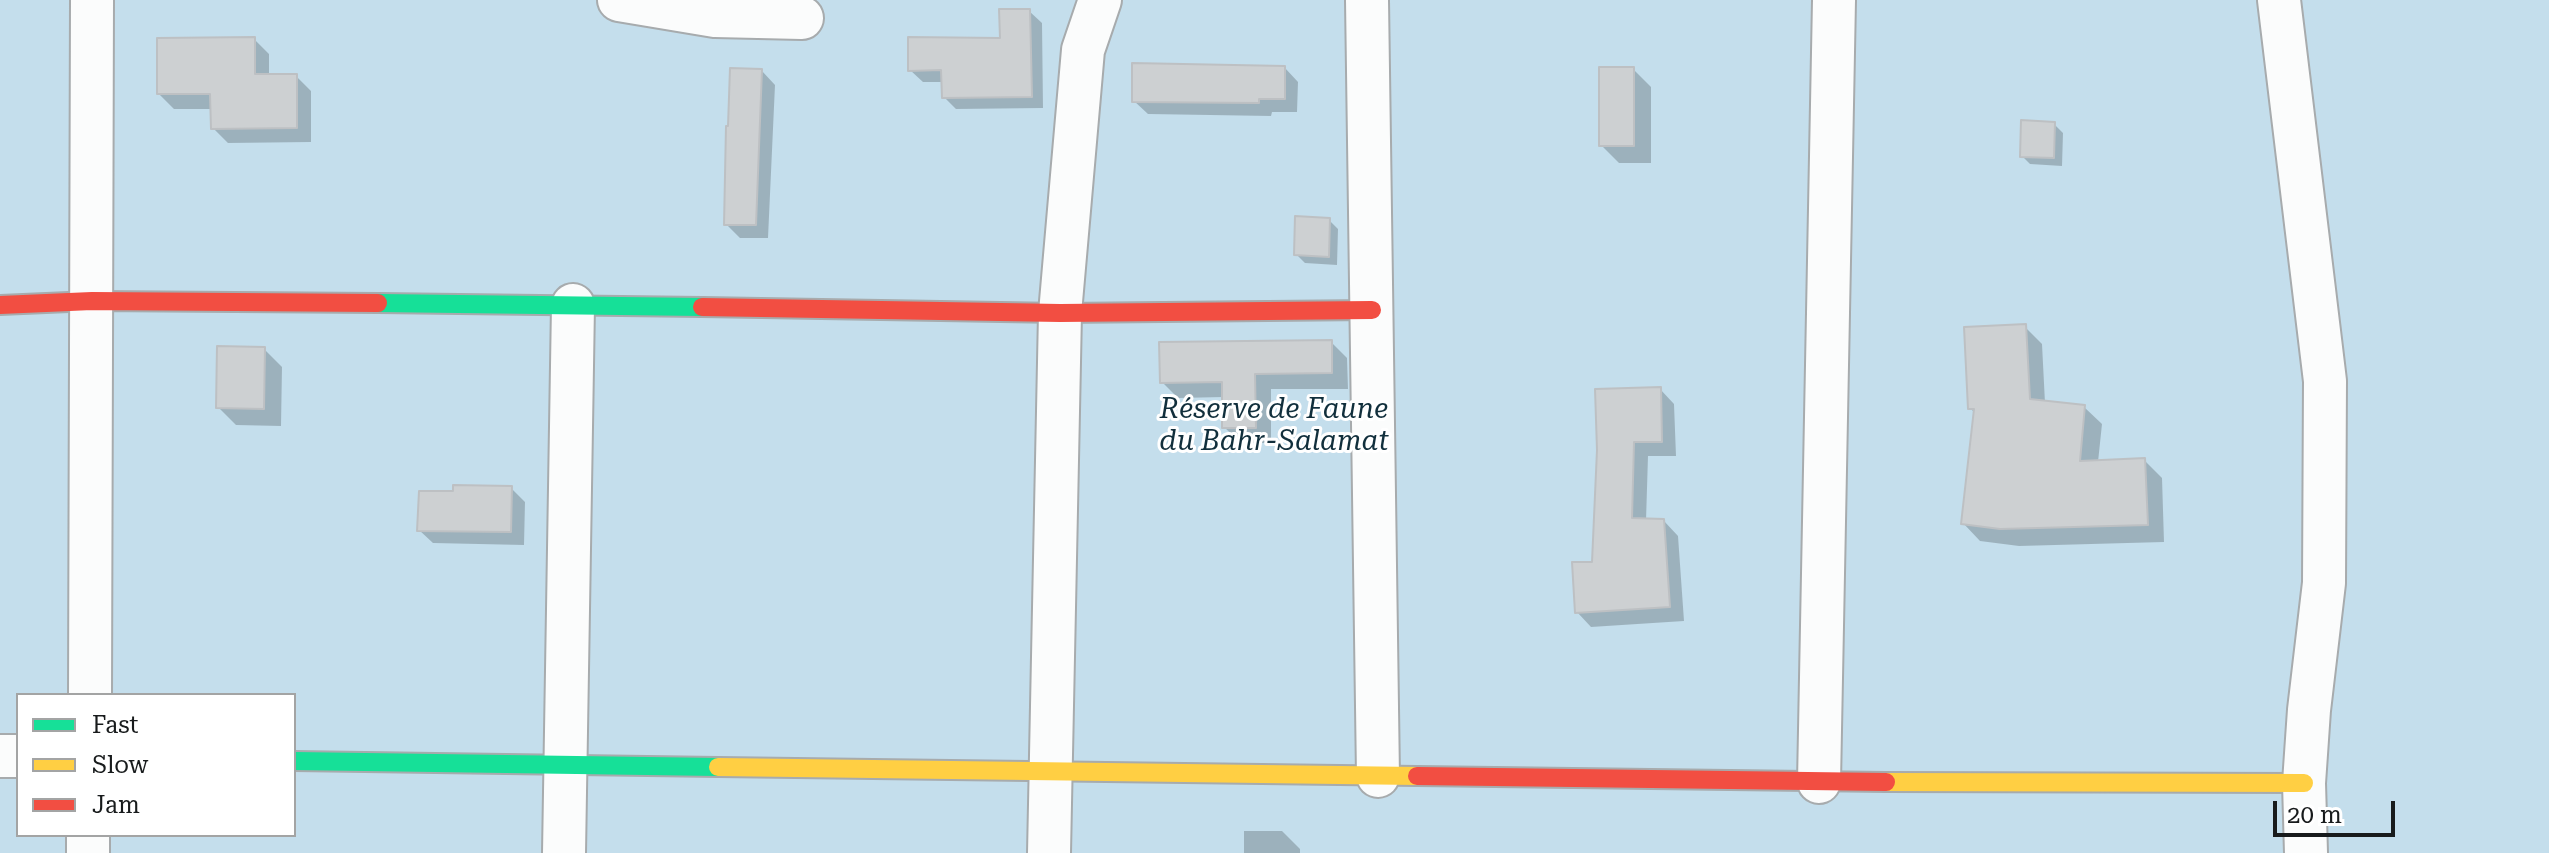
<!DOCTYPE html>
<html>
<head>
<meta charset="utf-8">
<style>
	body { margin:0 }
	#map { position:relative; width:2549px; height:853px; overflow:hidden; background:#e6eaec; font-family:"Roboto Serif",serif }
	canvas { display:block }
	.legend { position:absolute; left:16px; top:693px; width:280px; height:144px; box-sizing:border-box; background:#fff; border:2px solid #a3a4a4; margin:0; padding:10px 14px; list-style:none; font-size:24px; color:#181b1c }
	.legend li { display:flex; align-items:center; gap:16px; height:40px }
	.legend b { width:40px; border:2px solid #a3a4a4 }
	.scale { position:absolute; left:2273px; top:801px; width:122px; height:36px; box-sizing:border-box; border:4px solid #181b1c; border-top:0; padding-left:10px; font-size:24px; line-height:28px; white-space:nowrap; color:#181b1c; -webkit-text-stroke:6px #fff; paint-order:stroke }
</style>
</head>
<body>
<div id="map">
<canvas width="2549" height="853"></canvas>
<ul class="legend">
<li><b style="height:10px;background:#16e098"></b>Fast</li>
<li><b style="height:10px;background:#ffcf43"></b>Slow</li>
<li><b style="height:10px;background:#f24e42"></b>Jam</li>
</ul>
<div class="scale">20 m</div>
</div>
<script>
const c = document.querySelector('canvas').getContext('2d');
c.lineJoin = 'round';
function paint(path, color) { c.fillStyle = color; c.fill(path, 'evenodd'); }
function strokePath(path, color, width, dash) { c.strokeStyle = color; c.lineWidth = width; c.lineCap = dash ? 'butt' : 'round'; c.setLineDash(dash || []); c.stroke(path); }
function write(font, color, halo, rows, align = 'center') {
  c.font = font + ' "Roboto Serif",serif'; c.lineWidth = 6; c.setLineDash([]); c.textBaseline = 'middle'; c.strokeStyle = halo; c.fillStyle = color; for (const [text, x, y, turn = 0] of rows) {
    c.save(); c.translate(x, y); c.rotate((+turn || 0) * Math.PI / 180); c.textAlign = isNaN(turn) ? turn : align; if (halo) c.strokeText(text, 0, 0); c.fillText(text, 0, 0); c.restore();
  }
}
paint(new Path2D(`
	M 0,0 L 2549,0 L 2549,853 L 0,853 ZM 18,695 L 294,695 L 294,835 L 18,835 Z`), '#c4deec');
paint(new Path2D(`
	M 1029,11 L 1042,23 L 1043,108 L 956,109 L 944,97 L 943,82 L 923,82 L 910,70 L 1002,40 Z
	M 254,39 L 269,54 L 269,76 L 296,76 L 311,91 L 311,142 L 228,143 L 213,128 L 212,109 L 174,109 L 159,94 Z
	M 1285,68 L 1298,82 L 1297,112 L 1272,112 L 1271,116 L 1148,114 L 1134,101 Z
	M 1633,69 L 1651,87 L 1651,163 L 1619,163 L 1601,145 Z
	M 762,71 L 775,85 L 768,238 L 740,238 L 726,224 Z
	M 2054,124 L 2063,133 L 2062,166 L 2030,164 L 2022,156 Z
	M 1329,220 L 1338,229 L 1337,265 L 1305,263 L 1296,254 Z
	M 2025,327 L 2042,344 L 2045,403 L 2084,407 L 2102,424 L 2098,462 L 2144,460 L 2162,478 L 2164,542 L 2019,546 L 1980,541 L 1963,523 L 1976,414 L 1970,408 Z
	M 1331,342 L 1347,358 L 1348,389 L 1271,389 L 1271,443 L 1241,443 L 1224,427 L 1224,397 L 1178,398 L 1162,382 Z
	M 264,349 L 282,367 L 281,426 L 236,425 L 218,407 Z
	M 1660,389 L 1674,404 L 1676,456 L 1648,456 L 1646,521 L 1664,521 L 1678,536 L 1684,621 L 1591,627 L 1577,612 L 1594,563 L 1599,450 Z
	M 511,488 L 525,502 L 524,545 L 433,543 L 419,530 Z
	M 1244,831 L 1282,831 L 1300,849 L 1300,853 L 1244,853 Z`), '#0003');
const building = new Path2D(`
	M 999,9 L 1030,9 L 1032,97 L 942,98 L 941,70 L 908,71 L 908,37 L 1000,38 Z
	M 255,37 L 255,74 L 297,74 L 297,128 L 211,129 L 210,94 L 157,94 L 157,38 Z
	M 1132,63 L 1285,66 L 1285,99 L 1259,99 L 1259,103 L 1132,102 Z
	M 1599,67 L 1634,67 L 1634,146 L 1599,146 Z
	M 730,68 L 762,69 L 756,225 L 724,225 L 726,126 L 728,126 Z
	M 2021,120 L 2055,122 L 2054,158 L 2020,157 Z
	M 1295,216 L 1330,218 L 1329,257 L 1294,255 Z
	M 2026,324 L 2030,399 L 2085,405 L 2080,461 L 2145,458 L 2148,525 L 2000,529 L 1961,524 L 1974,409 L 1968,409 L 1964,327 Z
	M 1332,340 L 1332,373 L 1255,374 L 1256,428 L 1222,428 L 1222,382 L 1160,383 L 1159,342 Z
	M 217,346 L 265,347 L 264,409 L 216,408 Z
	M 1661,387 L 1662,442 L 1634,442 L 1632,518 L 1664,519 L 1670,607 L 1575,613 L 1572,562 L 1592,562 L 1597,450 L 1595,389 Z
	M 453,485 L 512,486 L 511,532 L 417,531 L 419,491 L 453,491 Z`);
paint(building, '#cdd0d2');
strokePath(building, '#bdc0c3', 2);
const street = new Path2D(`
	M 619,0 L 715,16 L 802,18
	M 1367,0 L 1378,776
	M 2279,0 L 2325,381 L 2324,583 L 2309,710 L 2304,783 L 2306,853
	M 90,695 L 92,0
	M 0,756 L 18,756
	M 1819,782 L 1834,0
	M 88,853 L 88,835
	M 564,853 L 573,305
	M 1049,853 L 1060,313 L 1083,50 L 1100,0`);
const fast = new Path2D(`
	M 378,303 L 702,307
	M 294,761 L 718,767`);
const slow = new Path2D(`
	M 718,767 L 1417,776
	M 1886,782 L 2304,783`);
const jam = new Path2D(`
	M 0,305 L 92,301 L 378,303
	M 702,307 L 1060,313 L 1372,310
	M 1417,776 L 1886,782`);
strokePath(street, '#a7abad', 46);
strokePath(fast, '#a7abad', 22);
strokePath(slow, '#a7abad', 22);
strokePath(jam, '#a7abad', 22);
strokePath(street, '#fbfcfc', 42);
strokePath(fast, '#16e098', 18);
strokePath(slow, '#ffcf43', 18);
strokePath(jam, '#f24e42', 18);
write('italic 28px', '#112f3c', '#fff', [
	["Réserve de Faune",1274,410],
	["du Bahr-Salamat",1274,442]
]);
</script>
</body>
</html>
